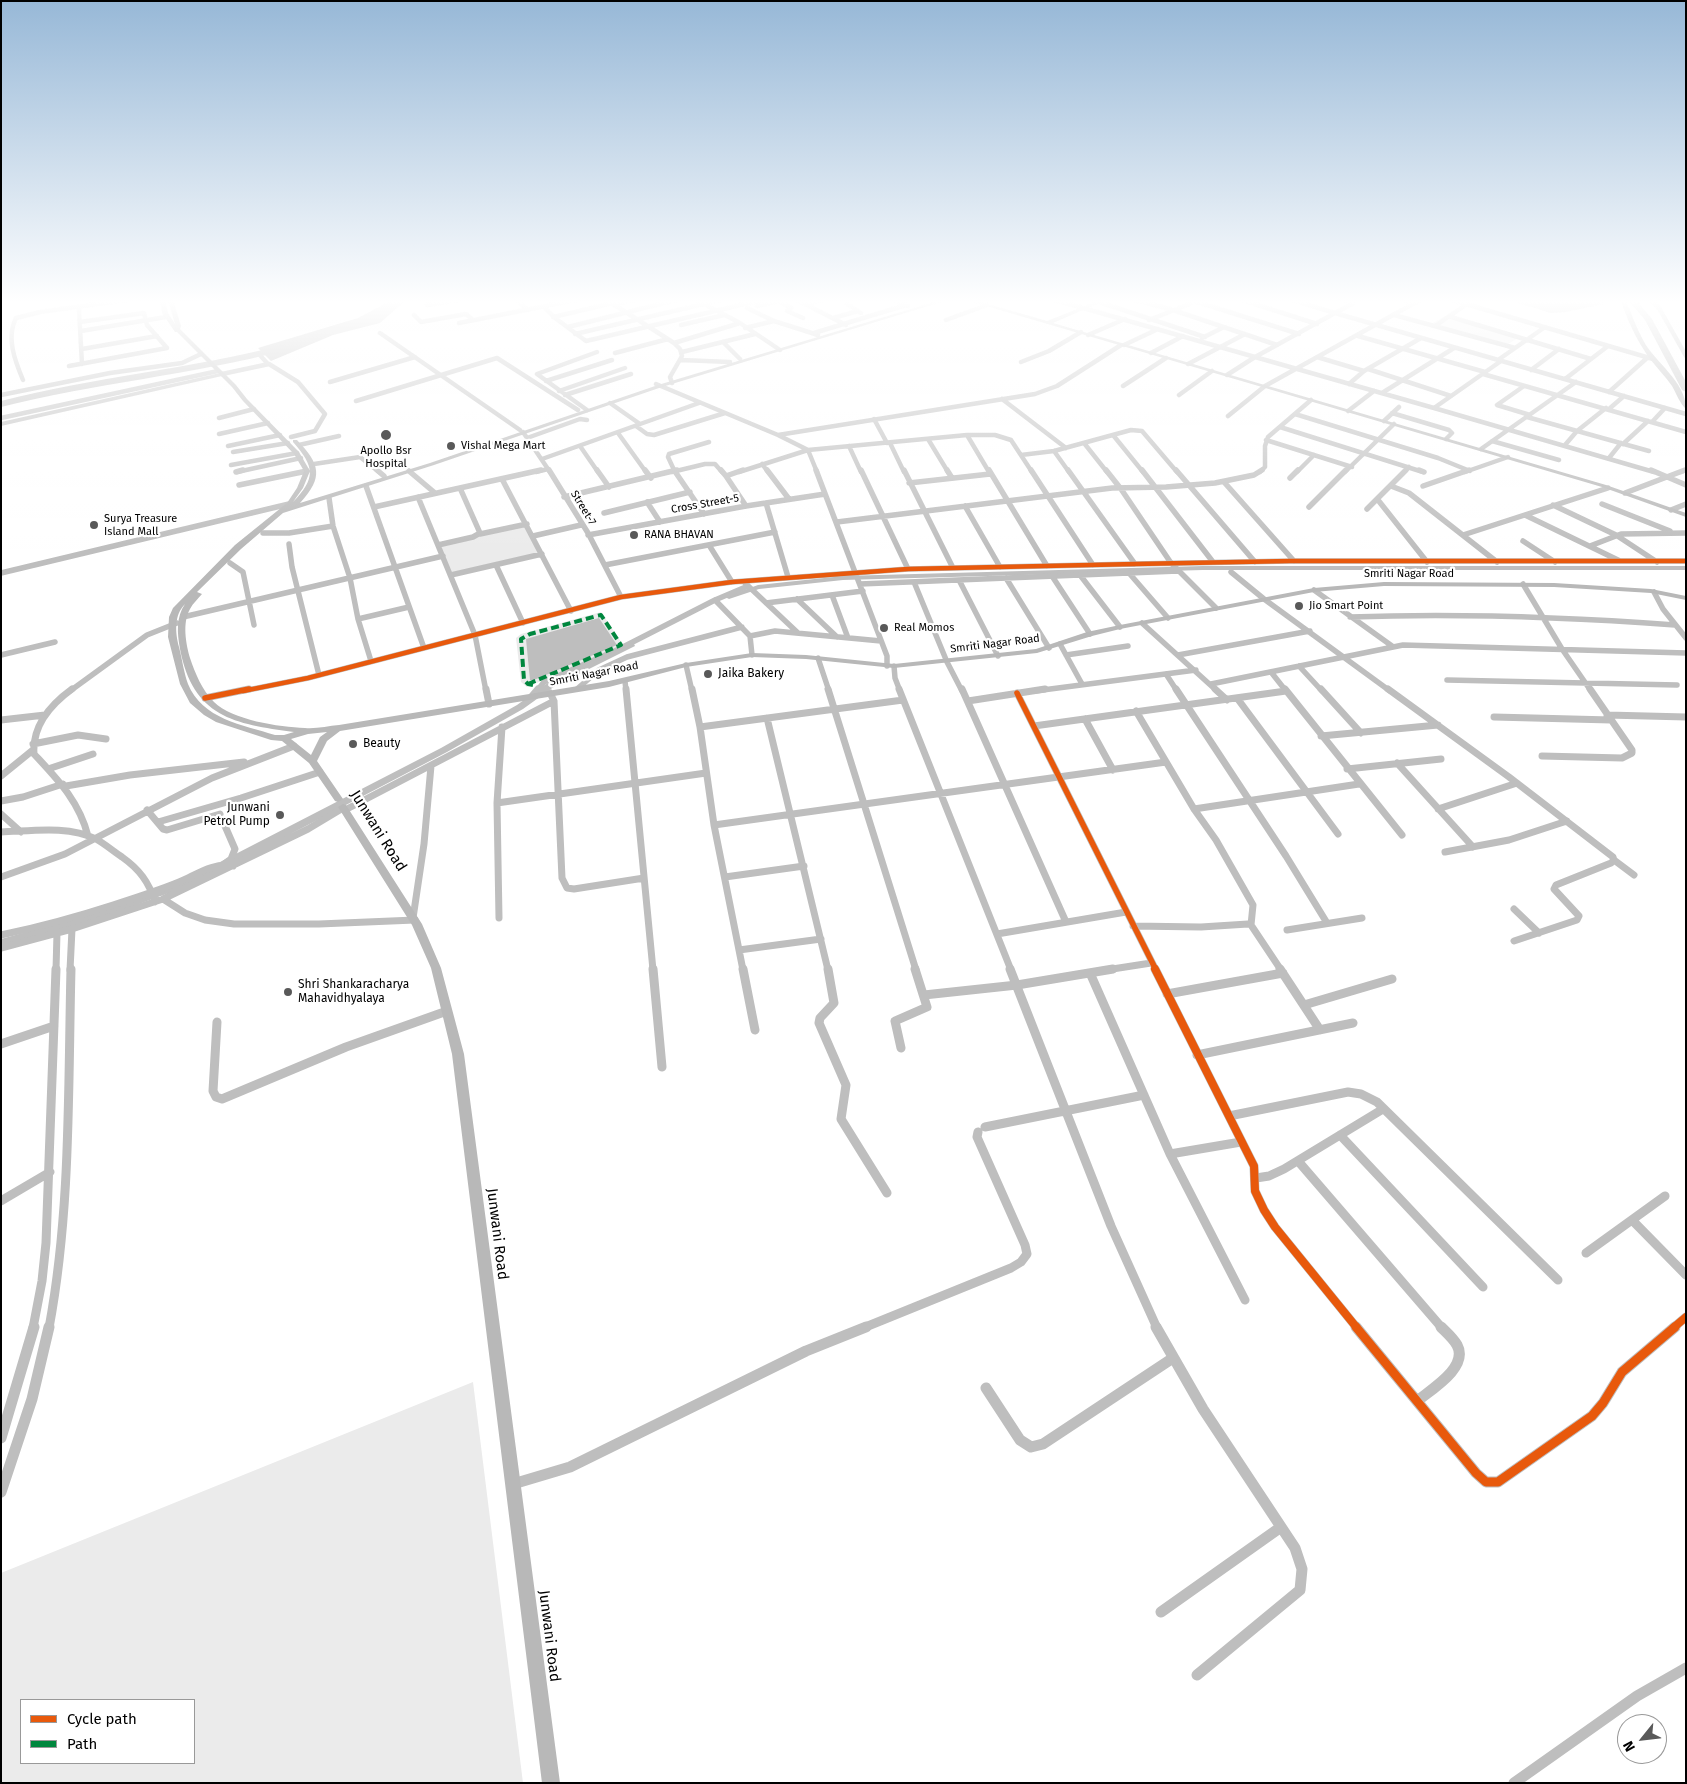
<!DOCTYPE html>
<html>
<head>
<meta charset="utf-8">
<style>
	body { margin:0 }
	#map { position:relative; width:1687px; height:1784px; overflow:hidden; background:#fff; font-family:"Fira Sans",sans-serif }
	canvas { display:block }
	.frame { position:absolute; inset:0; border:2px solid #000; pointer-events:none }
	.legend { position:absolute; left:20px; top:1699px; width:175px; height:65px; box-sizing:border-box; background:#fff; border:1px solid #999; margin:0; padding:6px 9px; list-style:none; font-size:15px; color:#000 }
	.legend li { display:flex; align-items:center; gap:10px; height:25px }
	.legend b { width:25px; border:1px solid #999 }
	.north { position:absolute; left:1617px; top:1714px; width:50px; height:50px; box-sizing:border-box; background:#fff; border:1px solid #999; border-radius:50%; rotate:241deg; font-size:14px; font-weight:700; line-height:20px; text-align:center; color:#000 }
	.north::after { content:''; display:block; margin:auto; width:18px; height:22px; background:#595959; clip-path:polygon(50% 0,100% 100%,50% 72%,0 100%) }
</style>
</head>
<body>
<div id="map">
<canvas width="1687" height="1784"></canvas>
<div class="frame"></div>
<ul class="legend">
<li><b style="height:6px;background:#e8590c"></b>Cycle path</li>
<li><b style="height:6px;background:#00873e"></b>Path</li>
</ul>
<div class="north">N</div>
</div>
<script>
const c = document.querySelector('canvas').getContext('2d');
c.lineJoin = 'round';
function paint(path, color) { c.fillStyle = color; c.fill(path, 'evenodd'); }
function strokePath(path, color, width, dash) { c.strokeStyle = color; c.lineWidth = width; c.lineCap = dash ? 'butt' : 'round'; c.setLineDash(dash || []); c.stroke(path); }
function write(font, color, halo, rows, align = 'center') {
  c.font = font + ' "Fira Sans",sans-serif'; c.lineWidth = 4.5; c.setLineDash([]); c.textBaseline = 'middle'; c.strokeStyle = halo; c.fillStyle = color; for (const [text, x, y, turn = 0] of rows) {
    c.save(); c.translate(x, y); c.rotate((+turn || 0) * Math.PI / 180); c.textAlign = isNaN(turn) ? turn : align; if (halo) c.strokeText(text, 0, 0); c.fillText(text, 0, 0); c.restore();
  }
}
paint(new Path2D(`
	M 1445,316 L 1518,338 L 1508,344 L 1431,324 Z
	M 527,524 L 542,554 L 451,575 L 438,545 Z
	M 601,612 L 624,646 L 527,687 L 521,682 L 516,638 L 521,634 Z
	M 473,1382 L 523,1783 L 1,1783 L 1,1573 ZM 194,1700 L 194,1763 L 21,1763 L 21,1700 Z`), '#ebebeb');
paint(new Path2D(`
	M 392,300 L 406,300 L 380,323 L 333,335 L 271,361 L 258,348 L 358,318 Z
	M 1510,300 L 1603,300 L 1603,304 L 1566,312 L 1550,313 Z
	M 599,618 L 617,645 L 534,680 L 530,680 L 526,639 Z`), '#bebebe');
paint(new Path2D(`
	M 257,353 L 261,353 L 269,362 L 268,363 L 264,363 L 256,354 Z
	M 220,373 L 223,375 L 222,376 L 1,426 L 1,422 Z
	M 1203,566 L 1686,566 L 1686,570 L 1203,570 L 843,580 L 759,589 L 729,599 L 725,597 L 758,585 L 843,576 Z
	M 628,644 L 634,644 L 635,646 L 555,686 L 523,709 L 447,752 L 199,882 L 76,927 L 1,947 L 1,939 L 70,920 L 193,876 L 441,748 L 517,705 L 549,682 Z`), '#bebebe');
paint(new Path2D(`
	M 283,345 L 286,346 L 286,350 C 192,375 95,383 1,407 L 1,401 C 94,377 190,369 283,345 Z`), '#bebebe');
strokePath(new Path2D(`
	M 517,300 L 528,310
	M 607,300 L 674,343 L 680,349 L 682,356 L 670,377 L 672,383
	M 697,300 L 740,323 L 780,350
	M 797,300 L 846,325
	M 894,300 L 908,306
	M 1055,300 L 1434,408
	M 1093,300 L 1205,337
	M 1135,300 L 1173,310 L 1277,345
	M 1191,300 L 1299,334
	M 1242,300 L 1317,324
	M 1292,300 L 1335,313
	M 1345,300 L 1352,302 L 1352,304 L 1335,313 L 1686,414
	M 1405,300 L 1415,303
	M 1452,300 L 1653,359
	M 1650,300 L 1659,308 L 1686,356
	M 779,301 L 791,308 L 787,311 L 803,318
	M 846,303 L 861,313
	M 614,304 L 634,300
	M 806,304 L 822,300
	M 427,305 L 457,300
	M 757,306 L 782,300
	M 544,307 L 555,318 L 586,341 L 762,300
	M 747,308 L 774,321
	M 79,310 L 82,364
	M 414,315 L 421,322 L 466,314 L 473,320
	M 1394,315 L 1515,348
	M 553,317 L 613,303
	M 1451,317 L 1591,359
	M 833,318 L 858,311
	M 946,320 L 987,305
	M 1149,320 L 1197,301
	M 459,323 L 576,300
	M 681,325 L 724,315
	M 1435,326 L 1467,304
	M 568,327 L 676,300
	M 745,328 L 774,321 L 818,335
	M 81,331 L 166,317
	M 380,333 L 520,430
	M 814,333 L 906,305
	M 575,334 L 721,300
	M 1088,335 L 1125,319
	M 1358,336 L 1485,372
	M 1202,338 L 1224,327
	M 723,342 L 740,359
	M 674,343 L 740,323
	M 1124,345 L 1158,329
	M 82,349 L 157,336
	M 682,352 L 755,334
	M 615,353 L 668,339
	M 1151,353 L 1183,336
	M 1317,357 L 1364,371
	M 681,360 L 730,362
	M 1498,360 L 1545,327
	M 1501,361 L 1434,408 L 1654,472
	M 1021,362 L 1049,351 L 1081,332
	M 1188,364 L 1245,334
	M 69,366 L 167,348 L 147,325 L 144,313 L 80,322
	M 1368,369 L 1451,396
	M 1531,370 L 1559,349
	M 222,374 L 269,364 L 298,382 L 325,414 L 315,431 L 291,437
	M 1483,374 L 1686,432
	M 1227,375 L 1255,357 L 1335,313
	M 1565,379 L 1608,346
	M 23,380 C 15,361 6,338 16,318 L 40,312 L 127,300
	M 546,381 L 612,360
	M 330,382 L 415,357
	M 656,384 L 778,435 L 808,450 L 817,472
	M 1349,384 L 1364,371 L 1421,338
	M 1123,386 L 1166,358
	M 1524,386 L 1497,405 L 1530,415
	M 559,391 L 625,368
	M 1609,392 L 1647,358
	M 1382,393 L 1454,348
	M 1,395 L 110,373 L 182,363 L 201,354
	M 565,395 L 631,374
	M 1179,395 L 1212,371
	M 1002,399 L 1066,448
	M 356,401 L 497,358 L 578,410
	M 610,403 L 640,424
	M 1609,409 L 1624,396
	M 587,410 L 537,374 L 597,352
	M 1348,411 L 1374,391
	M 1392,413 L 1449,430 L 1452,433 L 1446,439
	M 1295,414 L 1438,458 L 1470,471
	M 1228,416 L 1265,386 L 1420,300
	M 1527,417 L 1649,451
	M 1,418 L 218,371
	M 219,418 L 254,409
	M 874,419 L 887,443
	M 1384,421 L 1399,407
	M 1652,422 L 1665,408
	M 636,426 L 647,434 L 654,435 L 725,413
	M 1280,427 L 1423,472
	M 523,432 L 550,472
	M 618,433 L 646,472
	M 219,434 L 268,423
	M 778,435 L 1035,394 L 1057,386 L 1121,345
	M 967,435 L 989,472
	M 1113,435 L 1143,472
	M 527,438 L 580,419 L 587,420
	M 928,439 L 948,472
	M 1266,440 L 1352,467
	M 1492,441 L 1559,460
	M 890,443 L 904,472
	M 1084,443 L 1107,472
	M 1623,444 L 1648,421
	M 299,445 L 339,436
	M 1565,445 L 1577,431 L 1606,408
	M 228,446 L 280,435
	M 580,446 L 598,472
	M 849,446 L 861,472
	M 1481,449 L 1576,382
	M 1054,451 L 1069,472
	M 233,452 L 288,443
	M 1021,455 L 1054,451 L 1131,430 L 1142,431 L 1177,472
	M 1609,458 L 1621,443
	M 542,459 L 699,403
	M 314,464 L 360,457 L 379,472
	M 762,464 L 768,472
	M 231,465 L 297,453
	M 237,472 L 301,458
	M 303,472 L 307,471
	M 536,472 L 548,469
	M 672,472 L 705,464 L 715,464 L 722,472
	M 675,472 L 668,457 L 669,454 L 709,442
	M 739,472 L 808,450 L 967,435 L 995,435 L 1011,440 L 1032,472
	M 1260,472 L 1265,467 L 1265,446 L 1268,437 L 1311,400
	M 1297,472 L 1314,455
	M 1345,472 L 1394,424
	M 1404,472 L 1409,467
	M 1465,472 L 1508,457
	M 1681,472 L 1686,470`), '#bebebe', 4.5);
strokePath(new Path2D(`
	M 377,470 L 384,476
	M 549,470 L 588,533 L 621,597
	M 597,470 L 609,487
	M 645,470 L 651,478
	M 674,470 L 704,514
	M 721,470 L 726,476
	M 743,470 L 726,476 L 746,506
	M 767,470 L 789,499
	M 816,470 L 887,656 L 887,666
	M 861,470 L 908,569
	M 904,470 L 953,568
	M 947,470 L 952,478
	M 989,470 L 1047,566
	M 1031,470 L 1093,565
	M 1068,470 L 1135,564
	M 1106,470 L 1121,489 L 1171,563 L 1216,608
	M 1142,470 L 1213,562
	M 1176,470 L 1255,562
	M 1419,470 L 1424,472
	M 1651,470 L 1686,485
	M 409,471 L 435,493
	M 236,472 L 243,470
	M 1290,478 L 1298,470
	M 502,479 L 571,611
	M 1224,482 L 1294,561
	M 909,483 L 990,474
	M 239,485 L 307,471
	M 366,486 L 424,648
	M 1391,486 L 1409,493 L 1497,562
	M 1423,486 L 1469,470
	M 1625,493 L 1685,470
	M 418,497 L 475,635 L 486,691
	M 564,497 L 677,470
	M 329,498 L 333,526 L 350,578 L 358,619 L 371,661
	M 1378,500 L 1427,562
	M 647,502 L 660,522
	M 766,503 L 788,577
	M 1602,504 L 1670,531
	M 1553,505 L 1616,535 L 1657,562
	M 965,506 L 1000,567
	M 374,507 L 541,470
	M 1309,507 L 1346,470
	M 1367,509 L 1406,470
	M 1671,510 L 1686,504
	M 604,513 L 690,492
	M 1525,515 L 1620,561
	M 837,522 L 1112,488 L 1166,487 L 1215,483 L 1254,475 L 1262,470
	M 263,533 L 289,533 L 333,526
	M 480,534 L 527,524
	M 588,535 L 746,506 L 825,494
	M 1463,535 L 1608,488
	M 533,536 L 581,525
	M 1523,541 L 1555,562
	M 289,544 L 292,567 L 319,675
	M 438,545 L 473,537 L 480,533 L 460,488
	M 709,545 L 732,582
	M 1590,546 L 1621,534 L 1686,533
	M 230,563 L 243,572 L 254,625
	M 496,565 L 523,623
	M 605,565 L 775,532
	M 1231,572 L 1264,599 L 1390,691
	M 1,573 L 289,504
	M 1129,573 L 1168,618
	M 451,575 L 542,554
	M 1080,575 L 1120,627
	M 1052,576 L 1090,634
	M 1006,578 L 1049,648
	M 959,580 L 998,656
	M 914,582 L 947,662 L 962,691
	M 745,583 L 798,633
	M 860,584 L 1178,571
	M 1523,584 L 1562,649 L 1591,691
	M 1314,590 L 1392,646
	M 1654,592 L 1663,609 L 1686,638
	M 832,595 L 848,638
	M 797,599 L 837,637
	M 715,600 L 750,636 L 752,655
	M 766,603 L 863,591
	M 183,617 L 443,556
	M 1350,617 C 1458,613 1567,617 1675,625
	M 358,619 L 409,607
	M 1142,623 L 1217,691
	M 750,636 L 775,631 L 881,641
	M 1060,644 L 1082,684
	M 1,655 L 55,642
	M 1066,655 L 1128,646
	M 1178,655 L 1310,631
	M 818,658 L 829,691
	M 686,665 L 692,691
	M 894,666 L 895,678 L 900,691
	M 1299,666 L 1322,691
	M 1271,672 L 1286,691
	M 1166,674 L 1177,691
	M 1447,680 L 1677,685
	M 625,681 L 626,691
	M 1211,684 L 1403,645 L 1686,653
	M 577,689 L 599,670 L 627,657 L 742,627
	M 70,691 L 147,635 L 177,623
	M 243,691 L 308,678 L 621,597 L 732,582 L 908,569 L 1135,564 L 1290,561 L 1686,561
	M 537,691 L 544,682 L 619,649 L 715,600 L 748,586
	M 1035,691 L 1196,670`), '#bebebe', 5.5);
strokePath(new Path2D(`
	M 72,689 C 50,705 32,726 34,754 C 58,780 79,801 88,836
	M 486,689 L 489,704
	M 626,689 L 653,970
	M 692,689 L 700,727 L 714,825 L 743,970
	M 828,689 L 916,970
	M 899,689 L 1011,970
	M 962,689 L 1066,922
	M 1176,689 L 1286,856 L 1327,923
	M 1215,689 L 1227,700
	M 1285,689 L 1402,835
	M 1321,689 L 1361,733
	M 1388,689 L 1509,777 L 1613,857 L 1614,860 L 1611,863 L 1556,885 L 1554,889 L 1579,916 L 1577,920 L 1514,941
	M 550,693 L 554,701 L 562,878 L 567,888 L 574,889 L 644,878
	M 1017,693 L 1156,970
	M 532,696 L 538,689
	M 205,698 L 249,689
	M 1237,698 L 1338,834
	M 968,701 L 1045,689
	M 1136,711 L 1194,809 L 1216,840 L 1253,905 L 1251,925
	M 1607,715 L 1686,717
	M 1494,717 L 1611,720
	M 767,718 L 828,970
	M 1085,719 L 1113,770
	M 1,720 L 45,715
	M 1034,726 L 1286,691
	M 700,727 L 903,700
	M 1321,736 L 1438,725
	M 33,744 L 78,735 L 106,739
	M 1542,756 L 1622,758 L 1632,753 L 1632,750 L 1590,689
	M 1397,763 L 1473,847
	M 48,769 L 93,754
	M 1347,769 L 1441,759
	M 1,776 L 33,750
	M 66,786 L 130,775 L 244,762
	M 1,801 L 23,797 L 63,784
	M 497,803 L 706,773
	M 1194,809 L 1359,784
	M 1438,809 L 1517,783
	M 147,810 L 163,829 L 167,830 L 220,814
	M 345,810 L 554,701
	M 1,814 L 21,832
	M 158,822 L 241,798 L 320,772
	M 714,825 L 1166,762
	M 1,832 C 31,831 68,825 96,839 C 105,844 113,851 122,857 C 139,869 149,882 155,902
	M 1445,852 L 1509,840 L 1567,821
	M 1614,860 L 1634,875
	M 224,864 L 231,859 L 235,849 L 225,826
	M 1,877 L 65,854 L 212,778 L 294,746
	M 725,877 L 804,866
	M 163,899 L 185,913 L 205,920 L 234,924 L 319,924 L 415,920
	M 1514,909 L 1539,933
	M 413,918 L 424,844 L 431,766
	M 499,918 L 497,803 L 502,727
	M 1133,926 L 1201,927 L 1248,924 L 1251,925 L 1281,970
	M 1287,930 L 1362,918
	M 997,934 L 1126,912
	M 1,935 C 39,927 76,917 113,905 C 135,898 157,891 179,882 C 196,875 213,862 233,866
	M 1,948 L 72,929 L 163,899 L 308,829 L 343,808
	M 739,950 L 821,939
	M 56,970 L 57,933
	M 70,970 L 72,929
	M 1106,970 L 1151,963`), '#bebebe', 7);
strokePath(new Path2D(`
	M 653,969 L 662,1067
	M 743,969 L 755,1030
	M 828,969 L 834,1003 L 820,1018 L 819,1023 L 846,1085 L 841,1119 L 887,1193
	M 1010,969 L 1111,1226 L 1157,1328
	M 1155,969 L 1254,1166 L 1255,1191 L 1264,1210 L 1275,1227 L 1357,1328
	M 1280,969 L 1320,1030
	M 1090,973 L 1170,1154 L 1245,1300
	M 1167,994 L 1283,973
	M 924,995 L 1017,985 L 1113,969
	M 1304,1005 L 1392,979
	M 217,1022 L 213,1091 L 216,1097 L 222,1099 L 346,1047 L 447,1011
	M 1,1044 L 54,1026
	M 901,1048 L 895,1021 L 927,1007 L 915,969
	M 1197,1055 L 1353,1023
	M 1229,1116 L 1348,1092 L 1361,1094 L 1377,1102 L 1558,1280
	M 985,1127 L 1144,1095
	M 1340,1135 L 1483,1287
	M 1170,1154 L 1241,1142
	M 1298,1161 L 1442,1328
	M 1256,1178 L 1269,1176 L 1284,1169 L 1383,1109
	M 1,1201 L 50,1172
	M 1632,1220 L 1686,1275
	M 1586,1253 L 1665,1196
	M 33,1328 L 42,1281 L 46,1243 L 56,969
	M 49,1328 C 71,1210 68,1089 71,969
	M 863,1328 L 1011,1268 L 1021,1262 L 1027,1254 L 1025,1245 L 977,1137 L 978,1132
	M 1673,1328 L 1686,1317`), '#bebebe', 9);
strokePath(new Path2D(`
	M 1156,1327 L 1203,1409 L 1295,1548 L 1302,1569 L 1300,1590 L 1197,1675
	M 1356,1327 L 1476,1473 L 1486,1482 L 1498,1482 L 1592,1416 L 1603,1403 L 1622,1372 L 1675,1327
	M 986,1388 L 1020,1440 L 1031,1447 L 1043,1444 L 1173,1358
	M 1417,1401 C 1432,1389 1469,1367 1457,1345 C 1453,1338 1446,1332 1441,1327
	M 1,1438 L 34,1327
	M 513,1484 L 570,1467 L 806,1351 L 866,1327
	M 1,1492 L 32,1399 L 49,1327
	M 1161,1612 L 1281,1527
	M 1514,1783 L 1637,1696 L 1686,1668`), '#bebebe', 11);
paint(new Path2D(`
	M 160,300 L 165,300 L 168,313 L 175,324 L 168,300 L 173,300 L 181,326 L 180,329 L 236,385 L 247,399 L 299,452 L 310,471 L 303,488 L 293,502 C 316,478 315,467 293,442 L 293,440 L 297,440 C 320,464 324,477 300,503 L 430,463 L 658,385 L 941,300 L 948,300 L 662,387 L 434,465 L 283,513 L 241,549 L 197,592 L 202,594 C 198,599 193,603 190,609 C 182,623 186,644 190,658 C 195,673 202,690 214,702 C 232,720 279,727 305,728 C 316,729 328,726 339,725 L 609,681 L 686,663 L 752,653 L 806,655 L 894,664 L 1036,649 L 1087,632 L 1120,625 L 1314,588 L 1384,582 L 1554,583 L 1651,589 L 1686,596 L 1686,600 L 1651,593 L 1554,587 L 1384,586 L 1314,592 L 1120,629 L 1092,636 L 1037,653 L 894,668 L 806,659 L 752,657 L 686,667 L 609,687 L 340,731 L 327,741 L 317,761 L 343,799 L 338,802 L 335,801 L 309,763 L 282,741 L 271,740 L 216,722 L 204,715 L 190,703 L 180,684 L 168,637 L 169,617 L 173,608 L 235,545 L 287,503 L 297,488 L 304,471 L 294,454 L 243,401 L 232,387 L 177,332 L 175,332 L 162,313 ZM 185,604 C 176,617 177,633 180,649 C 193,717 234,724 294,732 L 284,735 L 275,735 C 243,725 202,719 188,684 C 184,673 182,659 179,647 C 175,632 174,615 185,604 ZM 327,732 L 320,737 L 311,755 L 291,739 L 308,734 Z
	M 966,300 L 974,300 L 1047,321 L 1100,300 L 1106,300 L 1053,323 L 1606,485 L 1686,513 L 1686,517 L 1602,487 Z
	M 1621,300 L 1626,300 C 1631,313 1636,327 1643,340 C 1655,363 1686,381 1686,409 C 1680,404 1676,393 1672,386 C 1665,376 1657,368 1650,359 C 1637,341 1627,320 1621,300 Z
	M 343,804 L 346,805 L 422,924 L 441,968 L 464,1054 L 560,1783 L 542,1783 L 452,1054 L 431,968 L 412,925 L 338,807 Z`), '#b8b8b8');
paint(new Path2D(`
	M 1628,300 L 1636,300 L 1652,319 L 1686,382 L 1686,392 L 1682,390 L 1645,320 Z`), '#bebebe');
strokePath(new Path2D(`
	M 528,684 L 621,645 L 601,615 L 596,616
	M 533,685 L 528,684 L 524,680 L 521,639 L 530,634 L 597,616`), '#00873e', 4, [8, 4]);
strokePath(new Path2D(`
	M 243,691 L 308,678 L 621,597 L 732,582 L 908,569 L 1135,564 L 1290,561 L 1686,561`), '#e8590c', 4.5);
strokePath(new Path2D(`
	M 1017,693 L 1156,970
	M 205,698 L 249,689`), '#e8590c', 5.5);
strokePath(new Path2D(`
	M 1155,969 L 1254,1166 L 1255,1191 L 1264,1210 L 1275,1227 L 1357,1328
	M 1673,1328 L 1686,1317`), '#e8590c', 8);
strokePath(new Path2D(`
	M 1356,1327 L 1476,1473 L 1486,1482 L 1498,1482 L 1592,1416 L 1603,1403 L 1622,1372 L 1675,1327`), '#e8590c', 9);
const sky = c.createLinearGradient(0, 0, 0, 549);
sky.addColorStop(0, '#97b8d7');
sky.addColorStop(0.55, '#fff');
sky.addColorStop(1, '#ffffff00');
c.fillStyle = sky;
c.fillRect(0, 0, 1687, 549);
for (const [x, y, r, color] of [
	[386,435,6,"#595959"],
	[451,446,5,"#595959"],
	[94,525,5,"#595959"],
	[634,535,5,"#595959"],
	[1299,606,5,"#595959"],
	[884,628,5,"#595959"],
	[708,674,5,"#595959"],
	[353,744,5,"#595959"],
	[280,815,5,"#595959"],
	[288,992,5,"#595959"]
]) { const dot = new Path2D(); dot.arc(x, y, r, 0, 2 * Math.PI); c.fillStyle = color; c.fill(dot); strokePath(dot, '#fff', 2); }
write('11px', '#000', '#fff', [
	["Vishal Mega Mart",461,446],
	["Apollo Bsr",386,451,"center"],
	["Hospital",386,464,"center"],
	["Surya Treasure",104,519],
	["Island Mall",104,532],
	["RANA BHAVAN",644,535],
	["Jio Smart Point",1309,606],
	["Real Momos",894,628]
], 'left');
write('11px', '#000', '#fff', [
	["Cross Street-5",705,504,-10],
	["Street-7",583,508,59],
	["Smriti Nagar Road",1409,574],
	["Smriti Nagar Road",995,644,-7],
	["Smriti Nagar Road",594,674,-11]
]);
write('12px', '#000', '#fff', [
	["Jaika Bakery",718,674],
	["Beauty",363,744],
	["Junwani",270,808,"right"],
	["Petrol Pump",270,822,"right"],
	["Shri Shankaracharya",298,985],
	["Mahavidhyalaya",298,999]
], 'left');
write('15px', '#000', '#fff', [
	["Junwani Road",378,831,58],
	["Junwani Road",497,1234,83],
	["Junwani Road",549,1636,83]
]);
</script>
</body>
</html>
